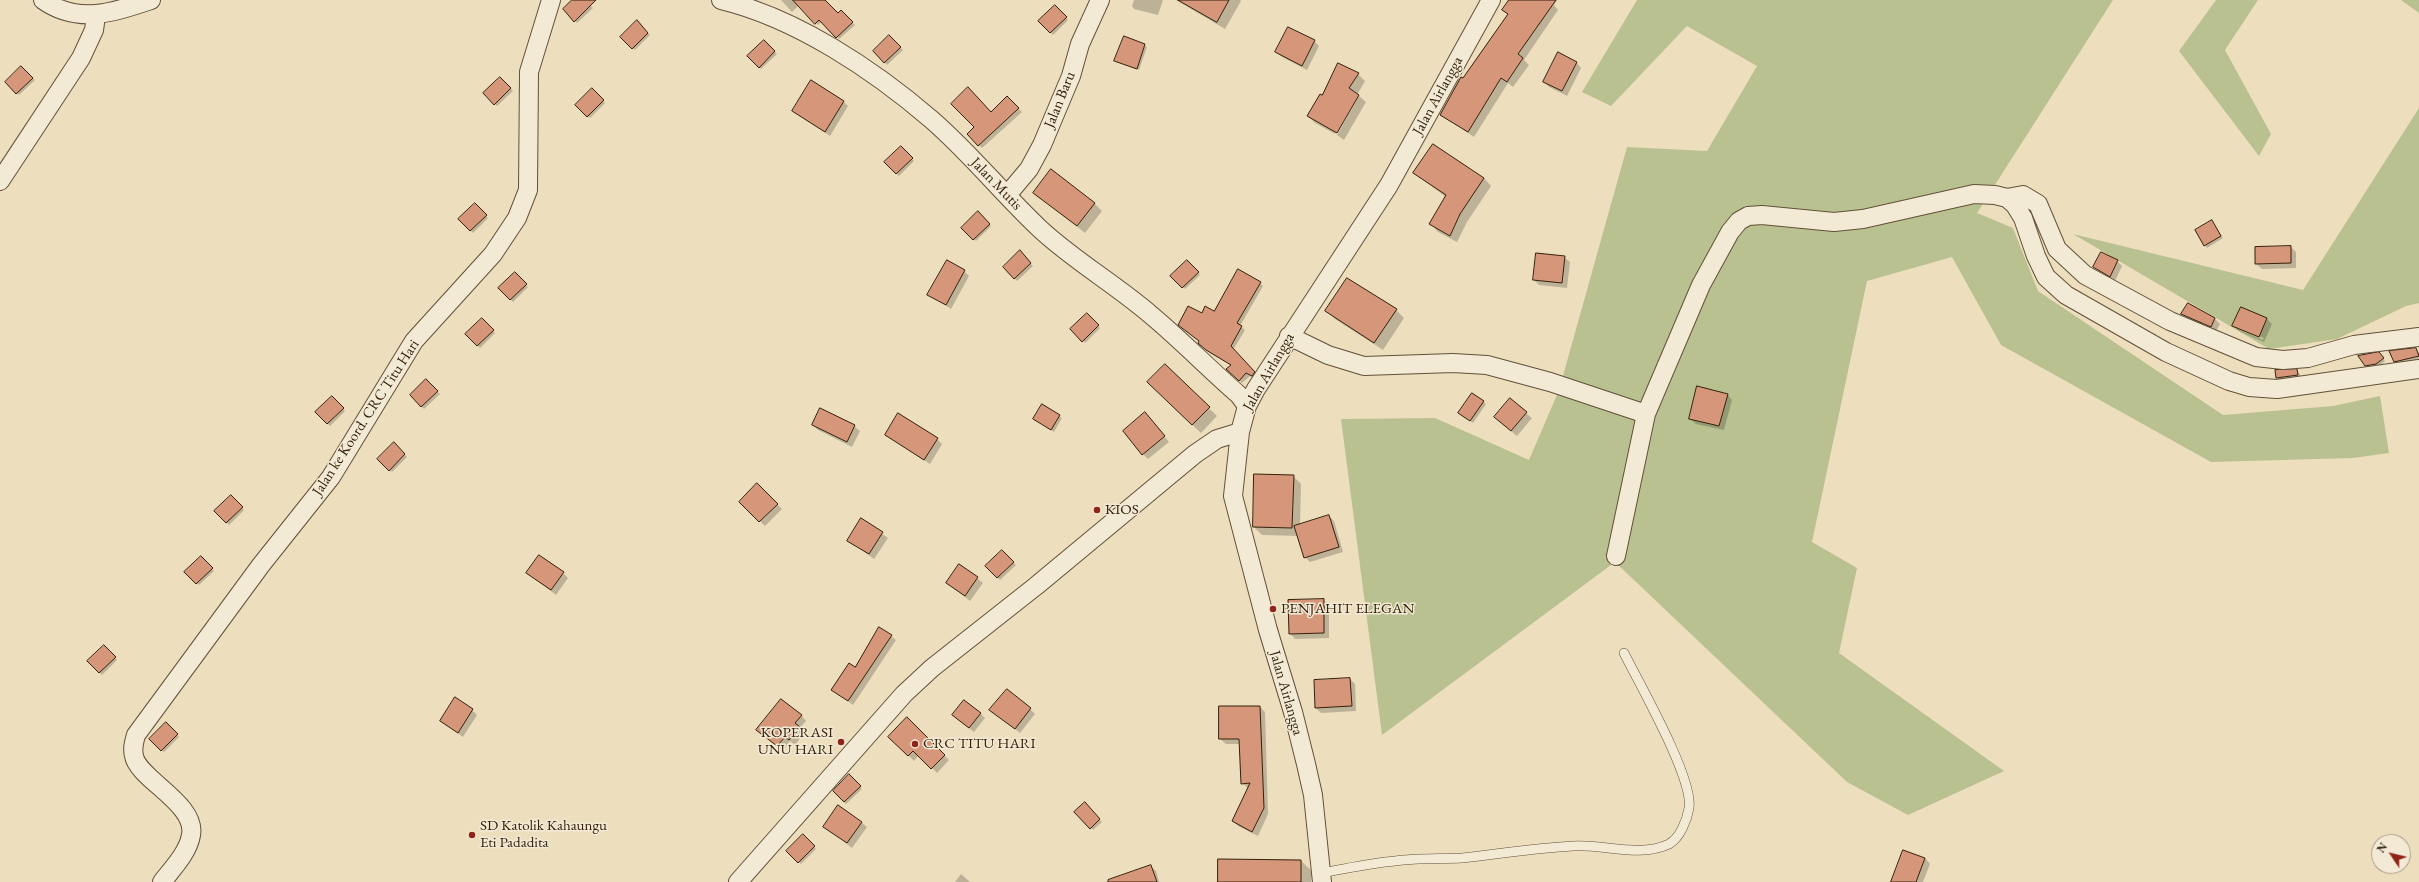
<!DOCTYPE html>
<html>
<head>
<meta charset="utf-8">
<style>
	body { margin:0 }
	#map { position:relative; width:2419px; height:882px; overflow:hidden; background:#eddebe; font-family:"EB Garamond",serif }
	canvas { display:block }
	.north { position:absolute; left:2371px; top:834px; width:40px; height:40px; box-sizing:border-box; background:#f3ead5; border:1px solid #a79984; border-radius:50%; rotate:305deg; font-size:11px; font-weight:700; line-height:16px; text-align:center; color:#34200b }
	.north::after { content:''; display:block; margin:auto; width:14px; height:18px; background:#8f2418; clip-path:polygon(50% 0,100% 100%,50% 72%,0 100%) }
</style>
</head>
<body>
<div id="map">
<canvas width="2419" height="882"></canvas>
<div class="north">N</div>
</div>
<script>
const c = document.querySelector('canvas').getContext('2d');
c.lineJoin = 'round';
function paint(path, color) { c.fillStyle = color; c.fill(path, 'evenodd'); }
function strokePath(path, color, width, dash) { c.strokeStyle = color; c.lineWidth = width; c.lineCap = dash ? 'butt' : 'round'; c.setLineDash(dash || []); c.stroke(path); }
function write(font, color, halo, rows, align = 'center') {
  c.font = font + ' "EB Garamond",serif'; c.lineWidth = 3; c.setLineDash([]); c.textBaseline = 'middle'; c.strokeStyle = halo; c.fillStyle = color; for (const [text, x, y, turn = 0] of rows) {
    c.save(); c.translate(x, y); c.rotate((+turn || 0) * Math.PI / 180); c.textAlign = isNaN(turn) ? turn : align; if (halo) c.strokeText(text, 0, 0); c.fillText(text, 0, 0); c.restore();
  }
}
paint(new Path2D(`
	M 1637,0 L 2113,0 L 1977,213 L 2013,228 L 2038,291 L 2223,415 L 2333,406 L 2380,396 L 2389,453 L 2353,458 L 2211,462 L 2001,345 L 1952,257 L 1867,281 L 1812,542 L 1857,568 L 1839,653 L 2004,771 L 1908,815 L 1847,782 L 1615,562 L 1382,735 L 1341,419 L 1435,418 L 1529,460 L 1559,390 L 1627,147 L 1707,151 L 1757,66 L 1687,26 L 1611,106 L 1582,92 Z
	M 2216,0 L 2258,0 L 2225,50 L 2271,134 L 2259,156 L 2179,51 Z
	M 2401,0 L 2419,0 L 2419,13 Z
	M 2419,108 L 2419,303 L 2406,306 L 2337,339 L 2269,349 L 2073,234 L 2303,290 Z`), '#b9c191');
paint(new Path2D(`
	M 574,0 L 585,0 L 593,8 L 577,23 L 564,9 Z
	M 781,0 L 824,0 L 838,14 L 841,11 L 855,25 L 839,39 L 822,21 L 818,25 L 799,5 L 792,12 Z
	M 1134,0 L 1163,0 L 1158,15 L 1134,9 L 1132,6 Z
	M 1176,0 L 1240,0 L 1241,1 L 1225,29 Z
	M 1510,0 L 1557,0 L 1554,5 L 1558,10 L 1524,60 L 1529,65 L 1513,87 L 1508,83 L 1474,137 L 1441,115 L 1508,15 L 1503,10 Z
	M 1055,6 L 1068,20 L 1053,35 L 1040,21 Z
	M 637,22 L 650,35 L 635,50 L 621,37 Z
	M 889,36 L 903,50 L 887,65 L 874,51 Z
	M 1125,37 L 1147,47 L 1139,70 L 1115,61 Z
	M 764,41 L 777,54 L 761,69 L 748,56 Z
	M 1314,41 L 1319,46 L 1307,70 L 1282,57 L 1276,52 Z
	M 1576,62 L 1581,68 L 1567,96 L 1549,87 L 1544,82 Z
	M 21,67 L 35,80 L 19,95 L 6,82 Z
	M 1358,74 L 1365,81 L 1335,134 L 1315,123 L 1308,116 L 1323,96 Z
	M 500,78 L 513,91 L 497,106 L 484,93 Z
	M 592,90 L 605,103 L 590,118 L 577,105 Z
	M 1359,96 L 1366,102 L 1344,140 L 1337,135 Z
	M 1007,97 L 1022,112 L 982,148 L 968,134 Z
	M 843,101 L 848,106 L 830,136 L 793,111 Z
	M 901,147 L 914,161 L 899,176 L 886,162 Z
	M 1414,173 L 1484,178 L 1491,186 L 1467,222 L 1457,242 L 1438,232 L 1431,224 L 1446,197 Z
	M 1034,192 L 1094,203 L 1102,211 L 1085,233 Z
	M 475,204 L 488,218 L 473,233 L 460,219 Z
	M 978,213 L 991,226 L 976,241 L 962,228 Z
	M 2212,221 L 2223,238 L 2207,248 L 2205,245 Z
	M 2291,247 L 2296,252 L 2296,268 L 2262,269 L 2256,264 Z
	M 1020,252 L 1033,266 L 1017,281 L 1004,267 Z
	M 1564,257 L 1570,262 L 1567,288 L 1539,285 L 1534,280 Z
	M 1187,261 L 1200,275 L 1185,289 L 1172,276 Z
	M 2117,261 L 2122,266 L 2115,281 L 2094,267 Z
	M 964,271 L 969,276 L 951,309 L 929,295 Z
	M 515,273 L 528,287 L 513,302 L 500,288 Z
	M 1260,283 L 1263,286 L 1240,326 L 1245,330 L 1233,350 L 1257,375 L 1255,379 L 1250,376 L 1242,383 L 1227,369 L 1231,365 L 1210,353 L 1199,343 L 1202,314 L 1215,312 Z
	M 2188,304 L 2215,319 L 2220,324 L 2216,331 L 2188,319 L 2183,314 Z
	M 1396,310 L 1404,318 L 1383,350 L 1335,319 L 1327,311 Z
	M 1087,315 L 1100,328 L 1085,343 L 1072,329 Z
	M 482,319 L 495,333 L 480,348 L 467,334 Z
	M 2267,319 L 2272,324 L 2264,342 L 2239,331 L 2234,326 ZM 2239,328 L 2264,338 L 2263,340 L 2239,330 Z
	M 2416,349 L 2419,353 L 2419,364 L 2400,367 L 2394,361 Z
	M 2381,356 L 2385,361 L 2379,366 L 2369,368 L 2366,365 Z
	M 1165,365 L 1217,416 L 1201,433 L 1148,382 Z
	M 2297,370 L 2303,380 L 2282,383 L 2277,378 L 2276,371 Z
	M 426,380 L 440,394 L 424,409 L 411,395 Z
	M 1472,394 L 1486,404 L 1473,423 L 1461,415 Z
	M 1727,394 L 1732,400 L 1724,430 L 1696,424 L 1690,419 Z
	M 332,397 L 345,411 L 330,426 L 317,412 Z
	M 1042,406 L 1062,418 L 1054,432 L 1034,419 Z
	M 1526,413 L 1532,418 L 1517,436 L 1500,422 Z
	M 1150,419 L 1169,442 L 1148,459 L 1143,454 Z
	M 813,425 L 854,426 L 860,431 L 852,447 L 818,430 Z
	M 886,435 L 937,439 L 942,444 L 930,464 Z
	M 394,444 L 407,457 L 392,472 L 378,459 Z
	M 1293,476 L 1301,484 L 1300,525 L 1329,516 L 1334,521 L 1343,552 L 1310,562 L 1305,557 L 1299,536 L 1262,535 L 1254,527 Z
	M 757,485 L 782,509 L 765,526 L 740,502 Z
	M 231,496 L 244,510 L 229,525 L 216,511 Z
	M 862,520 L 888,538 L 874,559 L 848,540 Z
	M 1002,551 L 1016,565 L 1000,580 L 987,566 Z
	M 201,557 L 214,571 L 199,585 L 186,572 Z
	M 527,573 L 563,573 L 568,578 L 556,595 Z
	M 977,578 L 983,583 L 970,601 L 947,583 Z
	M 1323,600 L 1329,605 L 1329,638 L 1295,639 L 1290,633 Z
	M 880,628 L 896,640 L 853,705 L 832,689 L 855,668 Z
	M 104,646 L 117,660 L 102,675 L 89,661 Z
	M 1350,679 L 1355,684 L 1356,711 L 1321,713 L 1316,708 Z
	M 1220,707 L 1260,707 L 1265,712 L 1268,814 L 1258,836 L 1238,826 L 1233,821 L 1249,789 L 1242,783 L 1240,744 L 1226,744 L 1220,739 Z
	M 1030,709 L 1035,714 L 1020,733 L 991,710 Z
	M 472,710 L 477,715 L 463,737 L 441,721 Z
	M 980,713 L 985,718 L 974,732 L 959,720 Z
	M 801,715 L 806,721 L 800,728 L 804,733 L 795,745 L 790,741 L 783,751 L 758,730 Z
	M 907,719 L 949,760 L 937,773 L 919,755 L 914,761 L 890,737 Z
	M 166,724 L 179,737 L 164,752 L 150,739 Z
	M 849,775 L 862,789 L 846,804 L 834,791 Z
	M 1085,804 L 1102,822 L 1093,830 L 1076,812 Z
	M 861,822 L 867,827 L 852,848 L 824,826 Z
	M 803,836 L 816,849 L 801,864 L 788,851 Z
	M 1925,858 L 1930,864 L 1923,882 L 1892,882 Z
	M 1301,861 L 1312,871 L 1311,882 L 1219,882 Z
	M 1150,866 L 1156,871 L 1159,882 L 1106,882 Z
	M 961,874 L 970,882 L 955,882 Z`), '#0003');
const building = new Path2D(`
	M 572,0 L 596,0 L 574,22 L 563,9 Z
	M 793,0 L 825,0 L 838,13 L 841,10 L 853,22 L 836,38 L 819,20 L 815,24 Z
	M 1178,0 L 1229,0 L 1217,22 Z
	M 1509,0 L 1556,0 L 1518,54 L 1523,58 L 1507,82 L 1501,78 L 1468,132 L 1440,115 L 1461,77 L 1463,78 L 1508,14 L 1502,10 Z
	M 1055,5 L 1067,17 L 1050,33 L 1038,21 Z
	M 637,20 L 648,33 L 632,49 L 620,37 Z
	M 1288,27 L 1315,40 L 1302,66 L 1275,52 Z
	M 889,35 L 901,47 L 884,63 L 873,51 Z
	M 1124,36 L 1145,44 L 1137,69 L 1114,61 Z
	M 764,40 L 775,51 L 759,68 L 747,56 Z
	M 1558,52 L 1577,62 L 1562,91 L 1543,82 Z
	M 1338,63 L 1359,73 L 1349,88 L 1359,95 L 1337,133 L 1307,116 L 1320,94 L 1322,95 Z
	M 21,66 L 33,78 L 16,94 L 5,82 Z
	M 500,77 L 511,88 L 494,105 L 483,93 Z
	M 811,80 L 844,101 L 825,132 L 792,111 Z
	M 968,87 L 991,112 L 1007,96 L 1019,108 L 978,146 L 967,134 L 974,127 L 951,104 Z
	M 592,88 L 604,100 L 587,117 L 575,105 Z
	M 1433,144 L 1484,178 L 1460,214 L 1450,236 L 1429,224 L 1446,195 L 1413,173 Z
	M 901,146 L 913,158 L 896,174 L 884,162 Z
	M 1051,169 L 1095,203 L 1077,226 L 1033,193 Z
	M 475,203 L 487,215 L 470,231 L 458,219 Z
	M 978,211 L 990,224 L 973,240 L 961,228 Z
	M 2212,220 L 2221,236 L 2204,246 L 2195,230 Z
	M 2291,246 L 2291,263 L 2255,264 L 2255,247 Z
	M 1020,250 L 1031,263 L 1014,279 L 1003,267 Z
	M 2101,252 L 2118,260 L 2110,277 L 2093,267 Z
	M 1536,253 L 1565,256 L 1562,283 L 1533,280 Z
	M 947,260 L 965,270 L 946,305 L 927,295 Z
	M 1187,260 L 1199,272 L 1182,288 L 1170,276 Z
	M 1238,269 L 1261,282 L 1237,323 L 1242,326 L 1231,346 L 1255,372 L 1252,376 L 1246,373 L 1239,381 L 1226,369 L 1231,365 L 1206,350 L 1198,343 L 1199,341 L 1178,325 L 1188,306 L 1202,313 L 1205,306 L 1214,311 Z
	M 515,272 L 527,284 L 510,300 L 498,288 Z
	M 1347,278 L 1397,309 L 1374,343 L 1325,311 Z
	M 2188,303 L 2215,318 L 2211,327 L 2181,314 Z
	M 2241,307 L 2267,318 L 2259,337 L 2232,326 Z
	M 1087,313 L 1099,325 L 1082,342 L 1070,329 Z
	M 482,318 L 494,330 L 477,346 L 465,334 Z
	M 2416,348 L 2419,356 L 2394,362 L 2389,351 Z
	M 2379,352 L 2384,358 L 2376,364 L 2365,366 L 2358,356 Z
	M 1165,364 L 1210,407 L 1192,425 L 1147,382 Z
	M 2297,369 L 2298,375 L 2276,378 L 2275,370 Z
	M 426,379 L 438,391 L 421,407 L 410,395 Z
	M 1697,386 L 1728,394 L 1719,426 L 1689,419 Z
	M 1472,393 L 1484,401 L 1470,421 L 1458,413 Z
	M 332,396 L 344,408 L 327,424 L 315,412 Z
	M 1510,398 L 1527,412 L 1511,431 L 1494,417 Z
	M 1042,404 L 1060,415 L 1051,430 L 1033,419 Z
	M 820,408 L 855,425 L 847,442 L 812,425 Z
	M 1145,412 L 1165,436 L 1142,455 L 1123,431 Z
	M 898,413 L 938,438 L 924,460 L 885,435 Z
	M 394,442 L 405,454 L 389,471 L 377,459 Z
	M 1254,474 L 1294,475 L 1292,528 L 1253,527 Z
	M 757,483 L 778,504 L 759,522 L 739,502 Z
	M 231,495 L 243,507 L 226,523 L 214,511 Z
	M 1329,515 L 1339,547 L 1304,558 L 1294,526 Z
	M 861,518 L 883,532 L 869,554 L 847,541 Z
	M 1002,550 L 1014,562 L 997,578 L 985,566 Z
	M 539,555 L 564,572 L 551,590 L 526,573 Z
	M 201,556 L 213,568 L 196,584 L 184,572 Z
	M 959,564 L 978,577 L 965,596 L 946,583 Z
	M 1324,599 L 1324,633 L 1289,634 L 1288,600 Z
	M 879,627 L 892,635 L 848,701 L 831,690 L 849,663 L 855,667 Z
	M 104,645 L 116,657 L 99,673 L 87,661 Z
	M 1350,678 L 1352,706 L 1315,708 L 1314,680 Z
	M 1007,689 L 1031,708 L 1015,729 L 989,710 Z
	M 455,697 L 473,709 L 458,733 L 440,721 Z
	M 781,699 L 802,715 L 795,723 L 800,727 L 789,740 L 785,737 L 777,746 L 756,730 Z
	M 964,700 L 981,713 L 969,728 L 952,715 Z
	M 1219,706 L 1260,706 L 1264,808 L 1252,832 L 1232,821 L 1250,783 L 1241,784 L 1239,739 L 1219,739 Z
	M 907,717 L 945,755 L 931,769 L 913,751 L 908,756 L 888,737 Z
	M 166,722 L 178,734 L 161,751 L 149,739 Z
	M 849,774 L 861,786 L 844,802 L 833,791 Z
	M 1085,802 L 1100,819 L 1090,829 L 1074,812 Z
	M 838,805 L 862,822 L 847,843 L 823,827 Z
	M 803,834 L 815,846 L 798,863 L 786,851 Z
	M 1903,850 L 1925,858 L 1916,882 L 1891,882 Z
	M 1218,859 L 1301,860 L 1301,882 L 1218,882 Z
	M 1151,865 L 1157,882 L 1108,882 L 1108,880 Z`);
paint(building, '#d5967a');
strokePath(building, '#34200b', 1);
const lane = new Path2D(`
	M 1321,873 C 1345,869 1370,863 1395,861 C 1417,858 1440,859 1462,858 C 1499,854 1536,848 1573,846 C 1604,844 1640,858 1669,844 C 1680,838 1687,820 1689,808 C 1694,779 1639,683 1624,653`);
const street = new Path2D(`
	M 43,0 C 78,25 115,12 151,0
	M 721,0 C 796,18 874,70 932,120 C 970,153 1002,193 1039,228 C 1073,260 1115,284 1151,315 C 1181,340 1209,369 1239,395 L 1247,406
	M 0,181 L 81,58 L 94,30 L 96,16
	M 1008,194 L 1029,169 L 1042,145 L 1071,76 L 1080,44 L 1100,0
	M 2007,198 L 2023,195 L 2038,204 L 2057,249 L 2085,275 L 2170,321 L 2256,357 L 2283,360 L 2308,358 L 2354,345 L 2419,337
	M 1289,336 L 1328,355 L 1364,366 L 1453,363 L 1487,365 L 1550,382 L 1646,414
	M 1616,556 L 1646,414 L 1701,285 L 1730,232 L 1739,221 L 1748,216 L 1762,215 L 1834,222 L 1863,219 L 1974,194 L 1995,195 L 2007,198 L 2015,205 L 2023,218 L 2036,256 L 2046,277 L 2066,295 L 2166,352 L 2229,381 L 2249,387 L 2277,389 L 2419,369
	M 162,882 C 172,869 188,853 191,835 C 197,804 138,779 134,756 C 132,748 134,742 136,735 L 261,565 L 331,477 L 414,341 L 493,254 L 517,218 L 528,190 L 529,72 L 551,0
	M 738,882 L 904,694 L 932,668 L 1036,586 L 1195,454 L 1217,439 L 1240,432
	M 1322,882 L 1313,795 L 1306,764 L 1293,712 L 1268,630 L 1233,496 L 1240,432 L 1247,406 L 1256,389 L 1389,185 L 1491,0`);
strokePath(lane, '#625038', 10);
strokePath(street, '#625038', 20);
strokePath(lane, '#f3ead5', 9);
strokePath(street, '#f3ead5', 18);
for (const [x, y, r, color] of [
	[1097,510,4,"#8f2418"],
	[1273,609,4,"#8f2418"],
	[841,742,4,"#8f2418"],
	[915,744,4,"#8f2418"],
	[472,835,4,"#8f2418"]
]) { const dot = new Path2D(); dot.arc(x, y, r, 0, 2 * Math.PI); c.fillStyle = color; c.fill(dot); strokePath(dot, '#f3ead5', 1.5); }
write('15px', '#34200b', '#f3ead5', [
	["Jalan Airlangga",1438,96,-61],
	["Jalan Baru",1060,100,-68],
	["Jalan Mutis",996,184,46],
	["Jalan Airlangga",1269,372,-60],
	["Jalan ke Koord. CRC Titu Hari",366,418,-57],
	["Jalan Airlangga",1286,693,74]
]);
write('15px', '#34200b', '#f3ead5', [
	["KIOS",1105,510],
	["PENJAHIT ELEGAN",1281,609],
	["KOPERASI",833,733,"right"],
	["UNU HARI",833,750,"right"],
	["CRC TITU HARI",923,744],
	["SD Katolik Kahaungu",480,826],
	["Eti Padadita",480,843]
], 'left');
</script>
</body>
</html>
